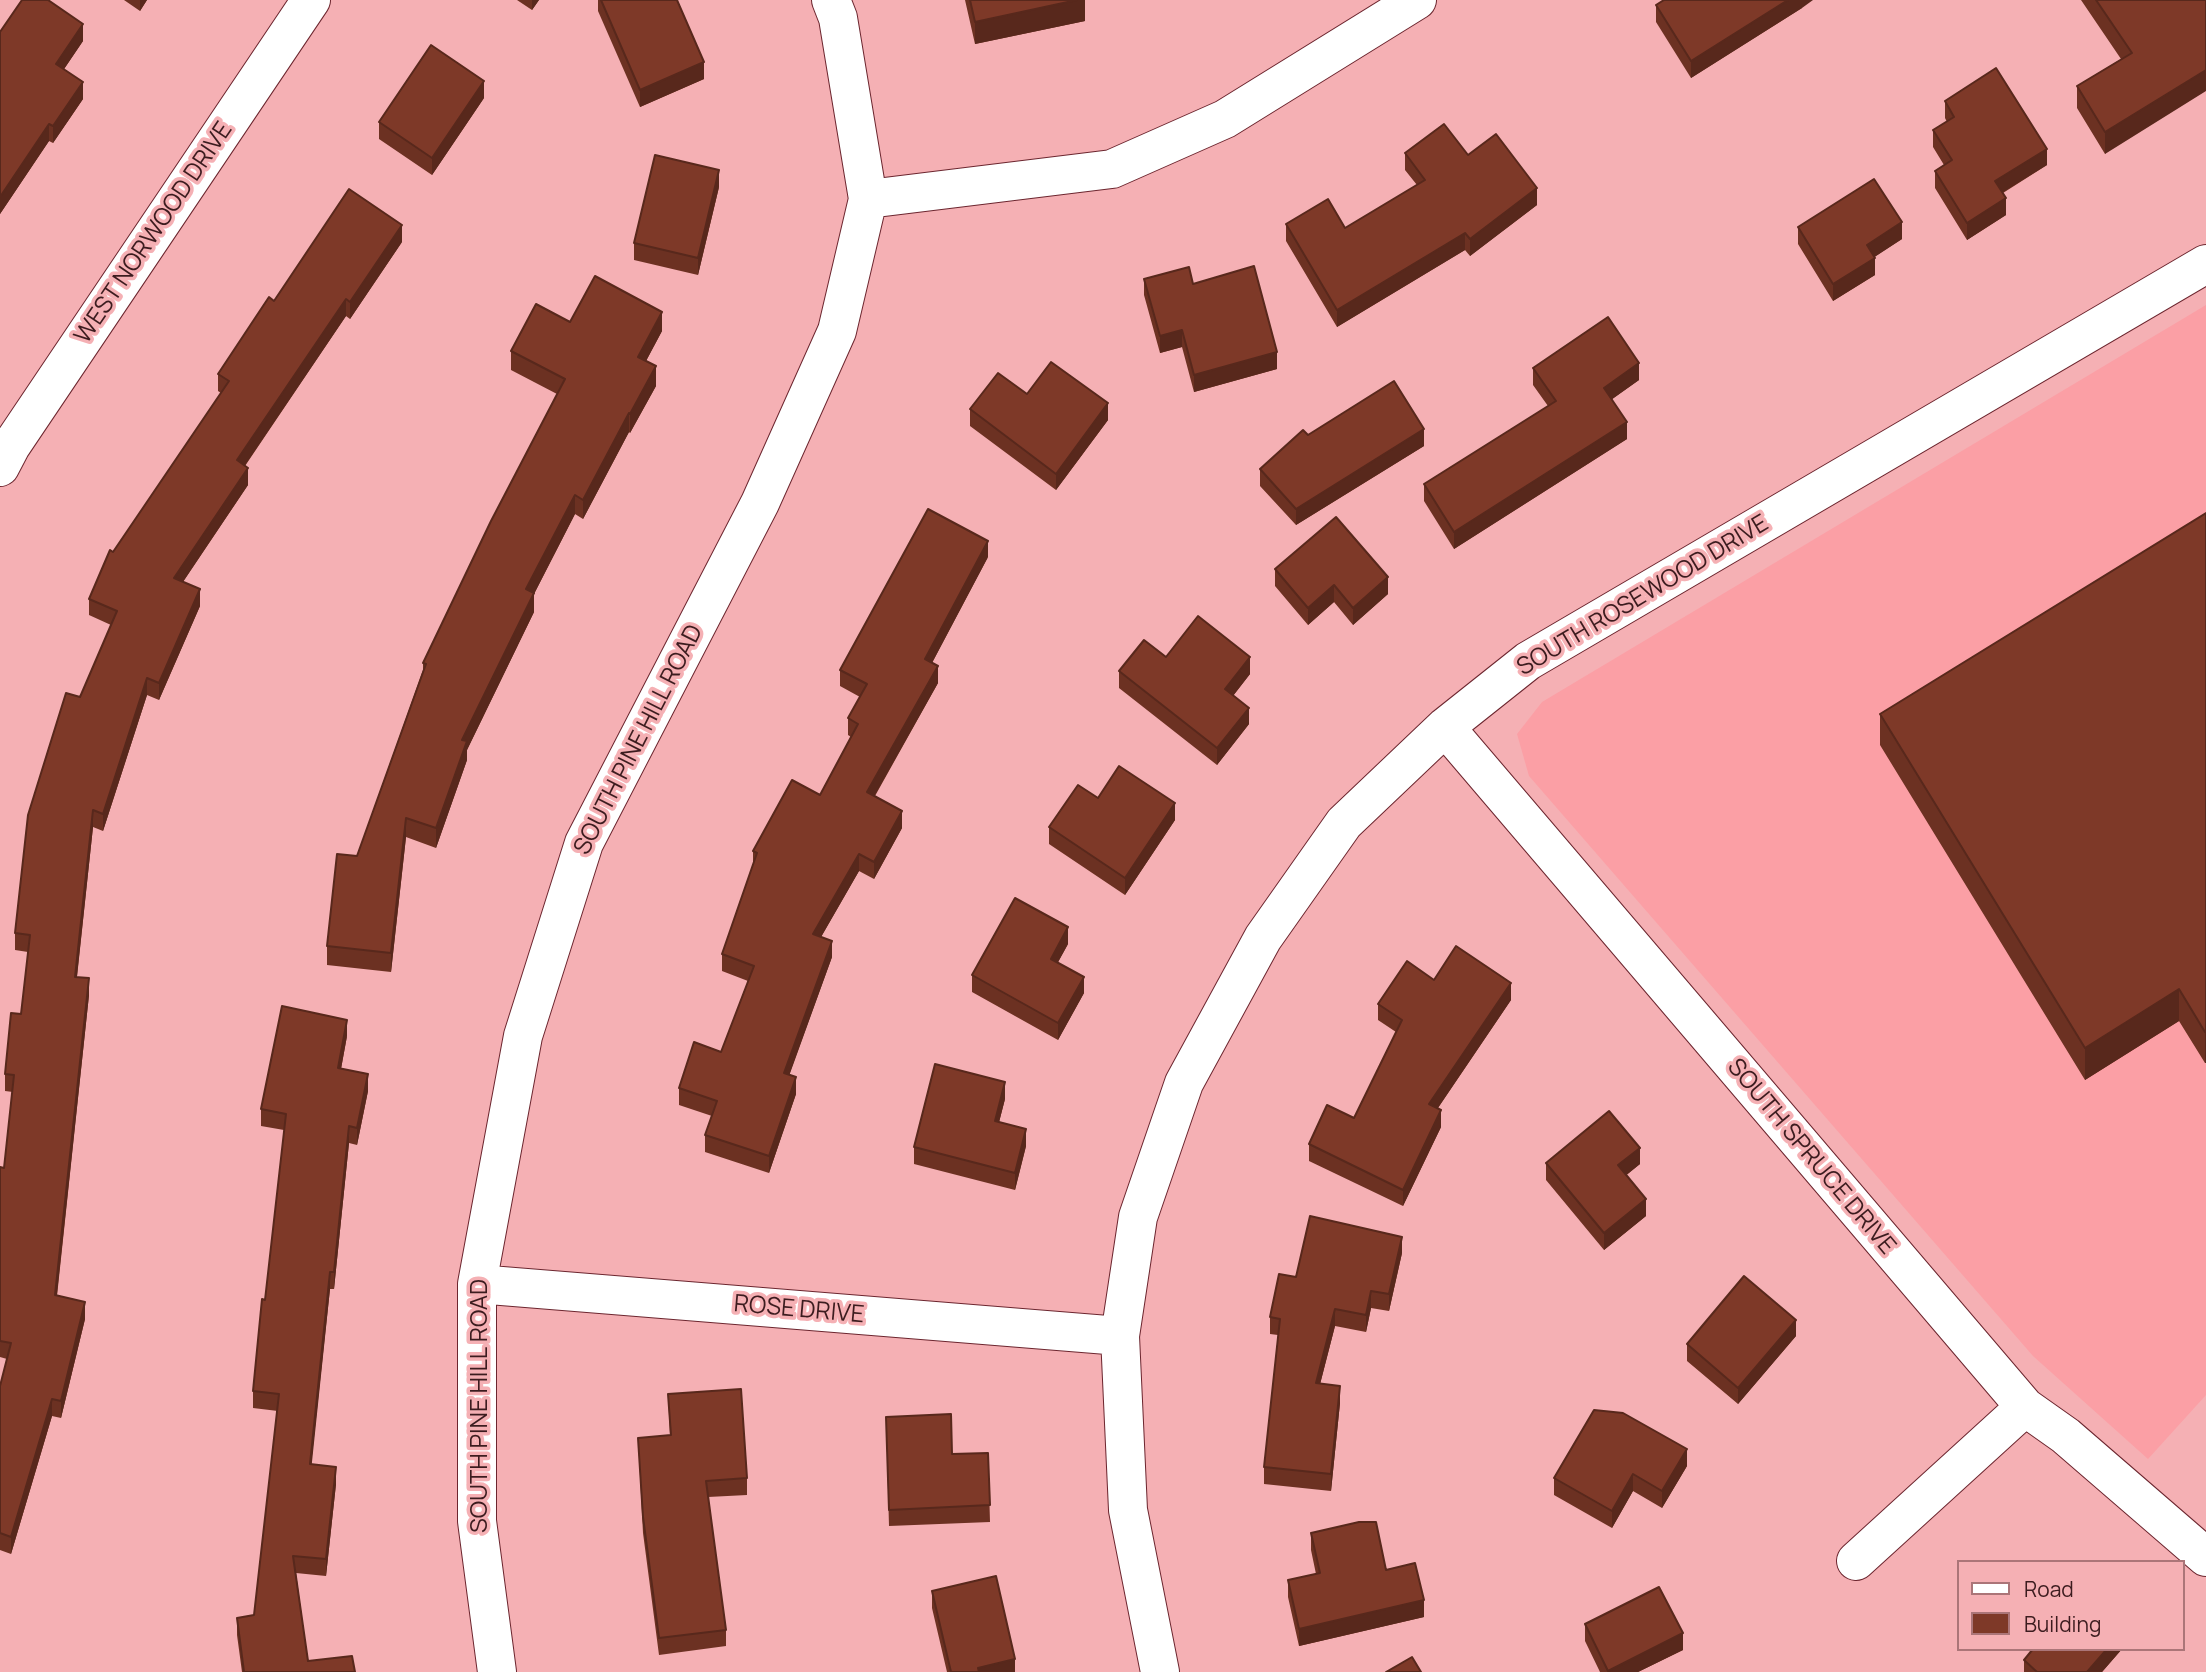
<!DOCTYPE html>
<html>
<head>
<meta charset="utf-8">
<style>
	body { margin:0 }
	#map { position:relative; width:2206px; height:1672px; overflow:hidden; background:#f5b0b4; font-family:Manrope,sans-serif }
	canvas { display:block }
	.legend { position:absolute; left:1957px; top:1560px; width:228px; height:91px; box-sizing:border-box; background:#f5b0b4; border:2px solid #ab7578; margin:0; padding:9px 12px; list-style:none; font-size:21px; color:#3c1c1f }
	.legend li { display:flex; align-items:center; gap:14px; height:35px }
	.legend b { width:35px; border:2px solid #ab7578 }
</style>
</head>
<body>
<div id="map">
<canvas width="2206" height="1672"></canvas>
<ul class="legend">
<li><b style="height:9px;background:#fff"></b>Road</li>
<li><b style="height:19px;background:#7e3928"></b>Building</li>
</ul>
</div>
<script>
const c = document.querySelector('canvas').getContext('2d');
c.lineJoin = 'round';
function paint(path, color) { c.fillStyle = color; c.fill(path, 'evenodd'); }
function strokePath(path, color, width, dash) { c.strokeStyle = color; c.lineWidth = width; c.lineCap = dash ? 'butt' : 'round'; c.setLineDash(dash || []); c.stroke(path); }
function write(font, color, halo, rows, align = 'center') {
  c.font = font + ' Manrope,sans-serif'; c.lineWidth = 7; c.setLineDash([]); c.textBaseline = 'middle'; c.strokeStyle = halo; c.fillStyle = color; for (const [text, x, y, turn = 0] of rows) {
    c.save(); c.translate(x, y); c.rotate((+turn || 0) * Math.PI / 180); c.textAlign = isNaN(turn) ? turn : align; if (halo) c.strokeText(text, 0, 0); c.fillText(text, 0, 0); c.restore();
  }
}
paint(new Path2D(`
	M 2206,305 L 2206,1395 L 2148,1459 L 2033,1356 L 1529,776 L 1517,734 L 1542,702 Z`), '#fb9fa5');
const street = new Path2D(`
	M 868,199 L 1112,169 L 1225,119 L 1417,0
	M 0,467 L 11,446 L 311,0
	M 1445,727 L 2025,1407 L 2066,1436 L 2206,1557
	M 477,1284 L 1120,1336
	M 1856,1561 L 2025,1407
	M 497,1672 L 477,1521 L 477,1284 L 523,1036 L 584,843 L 760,503 L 837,331 L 868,199 L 838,18 L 831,0
	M 1160,1672 L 1128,1510 L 1120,1336 L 1138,1217 L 1184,1083 L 1263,938 L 1344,823 L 1445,727 L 1528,661 L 2206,264`);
strokePath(street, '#6c262f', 40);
strokePath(street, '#fff', 38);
paint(new Path2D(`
	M 124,0 L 147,0 L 140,11 Z
	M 517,0 L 539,0 L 532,10 Z
	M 598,0 L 677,0 L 704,79 L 640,107 L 598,11 Z
	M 965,0 L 1085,0 L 1085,21 L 975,44 Z
	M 2081,0 L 2206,0 L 2105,154 L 2077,108 L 2077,86 L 2121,59 Z
	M 1656,5 L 1802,8 L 1691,78 L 1656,22 Z
	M 0,32 L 83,41 L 64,69 L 83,99 L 53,143 L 49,141 L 0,214 Z
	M 484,98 L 432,175 L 379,139 L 379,122 Z
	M 1945,101 L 2047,165 L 2003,193 L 2006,215 L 1967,240 L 1935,188 L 1935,171 L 1944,165 L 1933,147 L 1933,130 L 1947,122 L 1945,118 Z
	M 1405,153 L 1468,155 L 1537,205 L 1470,256 L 1465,250 L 1337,327 L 1286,241 L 1286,224 L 1345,228 L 1417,185 L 1405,170 Z
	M 719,187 L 698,275 L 634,260 L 634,243 Z
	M 1798,227 L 1902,239 L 1874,257 L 1875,275 L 1833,301 L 1798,244 Z
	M 402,242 L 350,319 L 346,316 L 245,466 L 248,485 L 183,582 L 200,606 L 159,700 L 147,695 L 103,831 L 93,827 L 77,977 L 89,995 L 57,1296 L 85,1319 L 61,1418 L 52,1416 L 11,1554 L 0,1550 L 0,1386 L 7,1359 L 0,1357 L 0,1167 L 4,1168 L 13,1092 L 5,1091 L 5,1074 L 21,1014 L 28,952 L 15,950 L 15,933 L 80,697 L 111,625 L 89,615 L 89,599 L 113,552 L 221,393 L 218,391 L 218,374 L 274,301 Z
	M 1144,279 L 1277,369 L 1194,392 L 1182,347 L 1160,353 L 1144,295 Z
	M 570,322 L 662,331 L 646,361 L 656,386 L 630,433 L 629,432 L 583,519 L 575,514 L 534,594 L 534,612 L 467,750 L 467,760 L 436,848 L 406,837 L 391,972 L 327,965 L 327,946 L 357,856 L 423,670 L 423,663 L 557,394 L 511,370 L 511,351 Z
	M 1533,368 L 1639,380 L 1612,399 L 1627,439 L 1454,549 L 1424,501 L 1424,484 L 1548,406 L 1533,385 Z
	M 970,409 L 1108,420 L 1056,490 L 970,426 Z
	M 1308,435 L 1424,446 L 1296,525 L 1260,486 L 1260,469 Z
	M 2206,513 L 2205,1063 L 2179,1021 L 2085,1080 L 1880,745 L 1880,714 Z
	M 988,557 L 932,663 L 938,683 L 875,796 L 902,828 L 874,879 L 859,871 L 821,937 L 832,957 L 789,1075 L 796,1094 L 769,1173 L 705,1152 L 705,1135 L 712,1116 L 679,1105 L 679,1088 L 721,1052 L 748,981 L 722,971 L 722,954 L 753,864 L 753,851 L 820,795 L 851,737 L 848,735 L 848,718 L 860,697 L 840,686 L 840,670 Z
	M 1275,569 L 1388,594 L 1353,625 L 1334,602 L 1308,625 L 1275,586 Z
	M 1166,657 L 1250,674 L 1233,696 L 1249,724 L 1217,765 L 1119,688 L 1119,671 Z
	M 1098,798 L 1175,820 L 1125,895 L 1049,844 L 1049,827 Z
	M 1068,944 L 1058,962 L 1084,993 L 1058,1040 L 972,992 L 972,975 Z
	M 1434,980 L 1511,1000 L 1438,1108 L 1441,1127 L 1403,1206 L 1309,1161 L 1309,1144 L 1354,1118 L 1396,1032 L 1378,1020 L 1378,1004 Z
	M 347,1036 L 341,1069 L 368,1091 L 357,1145 L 349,1143 L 334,1289 L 330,1289 L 311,1465 L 336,1484 L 326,1576 L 296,1573 L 308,1661 L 355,1672 L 242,1672 L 237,1635 L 237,1618 L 254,1615 L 278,1411 L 253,1408 L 253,1391 L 265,1300 L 284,1130 L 261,1126 L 261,1109 Z
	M 1005,1099 L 999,1122 L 1026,1146 L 1015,1190 L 914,1164 L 914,1147 Z
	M 1546,1163 L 1640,1164 L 1626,1175 L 1646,1216 L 1604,1250 L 1546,1180 Z
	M 1402,1253 L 1389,1311 L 1371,1308 L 1366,1332 L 1335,1326 L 1320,1384 L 1340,1403 L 1331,1491 L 1264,1484 L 1264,1467 L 1278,1335 L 1270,1334 L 1270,1317 Z
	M 1796,1336 L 1738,1404 L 1687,1361 L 1687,1344 Z
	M 668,1394 L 747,1478 L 747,1495 L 708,1497 L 726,1630 L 726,1646 L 659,1655 L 643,1533 L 638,1438 L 670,1436 Z
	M 886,1417 L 952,1454 L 988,1453 L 990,1522 L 889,1526 Z
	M 1687,1466 L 1662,1508 L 1633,1491 L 1612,1528 L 1554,1495 L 1554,1478 Z
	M 1311,1533 L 1386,1570 L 1424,1617 L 1299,1646 L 1288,1597 L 1288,1580 L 1316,1574 L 1311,1550 Z
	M 932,1591 L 1015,1672 L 947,1672 L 932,1608 Z
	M 1585,1624 L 1683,1650 L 1638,1672 L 1600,1672 L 1585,1641 Z
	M 2033,1649 L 2122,1649 L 2102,1672 L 2024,1672 L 2024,1660 Z`), '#6c3122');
paint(new Path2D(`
	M 140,0 L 147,0 L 140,11 Z
	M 532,0 L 539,0 L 532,10 Z
	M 1077,0 L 1085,0 L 1085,21 L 975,44 L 975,22 Z
	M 1788,0 L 1813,0 L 1802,8 L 1691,78 L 1691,61 Z
	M 83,24 L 83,41 L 56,81 L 56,64 Z
	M 704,62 L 704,79 L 640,107 L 640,90 Z
	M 2206,70 L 2206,91 L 2105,154 L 2105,132 Z
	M 484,81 L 484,98 L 432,175 L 432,158 Z
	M 83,82 L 83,99 L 53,143 L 53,126 Z
	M 49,124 L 49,141 L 0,214 L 0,197 Z
	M 2047,149 L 2047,165 L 1995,197 L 1995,181 Z
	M 719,170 L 719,187 L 698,275 L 698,258 Z
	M 1537,188 L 1537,205 L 1470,256 L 1470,239 Z
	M 2006,198 L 2006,215 L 1967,240 L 1967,223 Z
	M 1902,222 L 1902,239 L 1867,262 L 1867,245 Z
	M 402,225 L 402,242 L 350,319 L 350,302 Z
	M 1465,233 L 1465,250 L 1337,327 L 1337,310 Z
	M 1875,258 L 1875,275 L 1833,301 L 1833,284 Z
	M 346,299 L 346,316 L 237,477 L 237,460 Z
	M 662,312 L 662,331 L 638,376 L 638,357 Z
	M 1182,330 L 1182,347 L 1160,353 L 1160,336 Z
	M 1277,352 L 1277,369 L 1194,392 L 1194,375 Z
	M 1639,363 L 1639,380 L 1604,405 L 1604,388 Z
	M 656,366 L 656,386 L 630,433 L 630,414 Z
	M 1108,403 L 1108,420 L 1056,490 L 1056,474 Z
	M 629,413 L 629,432 L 583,519 L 583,500 Z
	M 1627,422 L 1627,439 L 1454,549 L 1454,532 Z
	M 1424,429 L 1424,446 L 1296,525 L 1296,509 Z
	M 248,468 L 248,485 L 174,595 L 174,578 Z
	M 575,495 L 575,514 L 534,594 L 534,612 L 467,750 L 467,760 L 436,848 L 436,828 L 462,740 L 526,589 Z
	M 988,541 L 988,557 L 925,676 L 925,659 Z
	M 1388,577 L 1388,594 L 1353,625 L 1353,608 Z
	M 1334,585 L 1334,602 L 1308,625 L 1308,608 Z
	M 200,589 L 200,606 L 159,700 L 159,683 Z
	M 1250,657 L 1250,674 L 1225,706 L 1225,689 Z
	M 938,666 L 938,683 L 867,809 L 867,792 Z
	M 147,678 L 147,695 L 103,831 L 103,814 Z
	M 1249,708 L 1249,724 L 1217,765 L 1217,748 Z
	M 1175,803 L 1175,820 L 1125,895 L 1125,878 Z
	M 93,810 L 93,827 L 75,994 L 75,977 Z
	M 902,811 L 902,828 L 874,879 L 874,862 Z
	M 406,818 L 406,837 L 391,972 L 391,953 Z
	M 859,854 L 859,871 L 813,951 L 813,934 Z
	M 1068,927 L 1068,944 L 1051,975 L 1051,959 Z
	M 832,941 L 832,957 L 784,1090 L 784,1073 Z
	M 1084,977 L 1084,993 L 1058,1040 L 1058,1023 Z
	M 89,978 L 89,995 L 55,1312 L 55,1295 Z
	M 1511,983 L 1511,1000 L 1429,1121 L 1429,1104 Z
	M 2179,989 L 2179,1021 L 2085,1080 L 2085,1048 Z
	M 347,1020 L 347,1036 L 338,1085 L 338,1068 Z
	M 2206,1031 L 2206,1063 L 2205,1063 L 2205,1032 Z
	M 368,1074 L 368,1091 L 357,1145 L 357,1128 Z
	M 796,1077 L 796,1094 L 769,1173 L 769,1156 Z
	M 1005,1082 L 1005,1099 L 995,1138 L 995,1121 Z
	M 1441,1110 L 1441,1127 L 1403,1206 L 1403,1190 Z
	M 349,1126 L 349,1143 L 334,1289 L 334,1272 Z
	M 1026,1129 L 1026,1146 L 1015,1190 L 1015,1173 Z
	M 1640,1148 L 1640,1164 L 1618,1182 L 1618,1165 Z
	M 1646,1199 L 1646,1216 L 1604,1250 L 1604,1233 Z
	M 1402,1237 L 1402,1253 L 1389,1311 L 1389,1294 Z
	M 330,1272 L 330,1289 L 310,1481 L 310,1464 Z
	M 1371,1291 L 1371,1308 L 1366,1332 L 1366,1315 Z
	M 85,1302 L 85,1319 L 61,1418 L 61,1401 Z
	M 1335,1309 L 1335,1326 L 1316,1400 L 1316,1383 Z
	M 1796,1320 L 1796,1336 L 1738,1404 L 1738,1388 Z
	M 1340,1386 L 1340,1403 L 1331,1491 L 1331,1474 Z
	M 52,1399 L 52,1416 L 11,1554 L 11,1537 Z
	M 1687,1449 L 1687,1466 L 1662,1508 L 1662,1491 Z
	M 336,1467 L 336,1484 L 326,1576 L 326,1559 Z
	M 1633,1474 L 1633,1491 L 1612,1528 L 1612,1511 Z
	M 1424,1600 L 1424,1617 L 1299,1646 L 1299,1629 Z
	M 1683,1633 L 1683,1650 L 1638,1672 L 1608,1672 L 1608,1671 Z
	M 2107,1649 L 2122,1649 L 2102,1672 L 2087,1672 Z
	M 1015,1659 L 1015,1672 L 978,1672 L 978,1668 Z`), '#58281c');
const building = new Path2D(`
	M 22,0 L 48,0 L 83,24 L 56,64 L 83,82 L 53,126 L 49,124 L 0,197 L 0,32 Z
	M 601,0 L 677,0 L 704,62 L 640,90 Z
	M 970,0 L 1077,0 L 975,22 Z
	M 1664,0 L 1788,0 L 1691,61 L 1656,5 Z
	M 2096,0 L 2206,0 L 2206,70 L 2105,132 L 2077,86 L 2132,53 Z
	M 431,45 L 484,81 L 432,158 L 379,122 Z
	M 1996,68 L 2047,149 L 1995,181 L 2006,198 L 1967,223 L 1935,171 L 1952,160 L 1933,130 L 1954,117 L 1945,101 Z
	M 1444,124 L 1468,155 L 1496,134 L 1537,188 L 1470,239 L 1465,233 L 1337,310 L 1286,224 L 1328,199 L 1345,228 L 1425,180 L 1405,153 Z
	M 655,155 L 719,170 L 698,258 L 634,243 Z
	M 1874,179 L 1902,222 L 1867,245 L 1875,258 L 1833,284 L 1798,227 Z
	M 349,189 L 402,225 L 350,302 L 346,299 L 237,460 L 248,468 L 174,578 L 200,589 L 159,683 L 147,678 L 103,814 L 93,810 L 75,977 L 89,978 L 55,1295 L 85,1302 L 61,1401 L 52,1399 L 11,1537 L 0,1533 L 0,1386 L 11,1343 L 0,1341 L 0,1167 L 4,1168 L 14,1075 L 5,1074 L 11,1013 L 21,1014 L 30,935 L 15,933 L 28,815 L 66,693 L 80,697 L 117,611 L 89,599 L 110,550 L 113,552 L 229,381 L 218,374 L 269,297 L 274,301 Z
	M 1254,266 L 1277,352 L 1194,375 L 1182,330 L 1160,336 L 1144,279 L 1189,267 L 1193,284 Z
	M 595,276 L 662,312 L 638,357 L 656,366 L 630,414 L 629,413 L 583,500 L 575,495 L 526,589 L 534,593 L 462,740 L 467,741 L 436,828 L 406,818 L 391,953 L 327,946 L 337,854 L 357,856 L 426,664 L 423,663 L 491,521 L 565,379 L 511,351 L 536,304 L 570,322 Z
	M 1608,317 L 1639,363 L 1604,388 L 1627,422 L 1454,532 L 1424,484 L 1556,401 L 1533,368 Z
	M 1051,362 L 1108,403 L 1056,474 L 970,409 L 998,373 L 1027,394 Z
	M 1394,381 L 1424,429 L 1296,509 L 1260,469 L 1303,430 L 1308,435 Z
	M 928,509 L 988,541 L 925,659 L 938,666 L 867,792 L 902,811 L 874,862 L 859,854 L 813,934 L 832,941 L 784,1073 L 796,1077 L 769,1156 L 705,1135 L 717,1101 L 679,1088 L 694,1042 L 721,1052 L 754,966 L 722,954 L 757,853 L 753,851 L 792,780 L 820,795 L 858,724 L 848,718 L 867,684 L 840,670 Z
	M 2206,513 L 2206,1031 L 2205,1032 L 2179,989 L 2085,1048 L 1880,714 Z
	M 1336,517 L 1388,577 L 1353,608 L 1334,585 L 1308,608 L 1275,569 Z
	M 1198,616 L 1250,657 L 1225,689 L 1249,708 L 1217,748 L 1119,671 L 1144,640 L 1166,657 Z
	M 1119,766 L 1175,803 L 1125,878 L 1049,827 L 1078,785 L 1098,798 Z
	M 1015,898 L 1068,927 L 1051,959 L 1084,977 L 1058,1023 L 972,975 Z
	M 1456,946 L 1511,983 L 1429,1104 L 1441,1110 L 1403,1190 L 1309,1144 L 1327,1105 L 1354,1118 L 1402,1020 L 1378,1004 L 1407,961 L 1434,980 Z
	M 282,1006 L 347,1020 L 338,1068 L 368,1074 L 357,1128 L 349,1126 L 334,1272 L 330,1272 L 310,1464 L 336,1467 L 326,1559 L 293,1556 L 308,1661 L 352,1656 L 355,1672 L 244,1672 L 237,1618 L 254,1615 L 279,1394 L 253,1391 L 262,1299 L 265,1300 L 286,1114 L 261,1109 Z
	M 935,1064 L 1005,1082 L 995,1121 L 1026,1129 L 1015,1173 L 914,1147 Z
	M 1609,1111 L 1640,1148 L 1618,1165 L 1646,1199 L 1604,1233 L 1546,1163 Z
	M 1310,1216 L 1402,1237 L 1389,1294 L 1371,1291 L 1366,1315 L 1335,1309 L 1316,1383 L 1340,1386 L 1331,1474 L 1264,1467 L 1280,1319 L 1270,1317 L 1279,1274 L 1296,1277 Z
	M 1744,1276 L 1796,1320 L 1738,1388 L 1687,1344 Z
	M 741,1389 L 747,1478 L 706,1481 L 726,1630 L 659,1638 L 643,1517 L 638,1438 L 671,1435 L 668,1394 Z
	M 1594,1410 L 1623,1413 L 1687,1449 L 1662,1491 L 1633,1474 L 1612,1511 L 1554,1478 Z
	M 951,1414 L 952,1454 L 988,1453 L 990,1505 L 889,1510 L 886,1417 Z
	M 1359,1522 L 1376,1522 L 1386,1570 L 1415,1563 L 1424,1600 L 1299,1629 L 1288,1580 L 1320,1573 L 1311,1533 Z
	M 996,1576 L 1015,1659 L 978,1668 L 979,1672 L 951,1672 L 932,1591 Z
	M 1659,1587 L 1683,1633 L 1608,1671 L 1585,1624 Z
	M 2033,1649 L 2107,1649 L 2087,1672 L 2037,1672 L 2024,1660 Z
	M 1412,1657 L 1421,1672 L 1386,1672 Z`);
paint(building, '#7e3928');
strokePath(building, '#58281c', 2);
write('24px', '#3c1c1f', '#f5b0b4', [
	["WEST NORWOOD DRIVE",154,233,-56],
	["SOUTH ROSEWOOD DRIVE",1643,596,-31],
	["SOUTH PINE HILL ROAD",639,740,-63],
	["SOUTH SPRUCE DRIVE",1811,1157,50],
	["ROSE DRIVE",799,1310,5],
	["SOUTH PINE HILL ROAD",480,1406,-90]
]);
</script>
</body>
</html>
